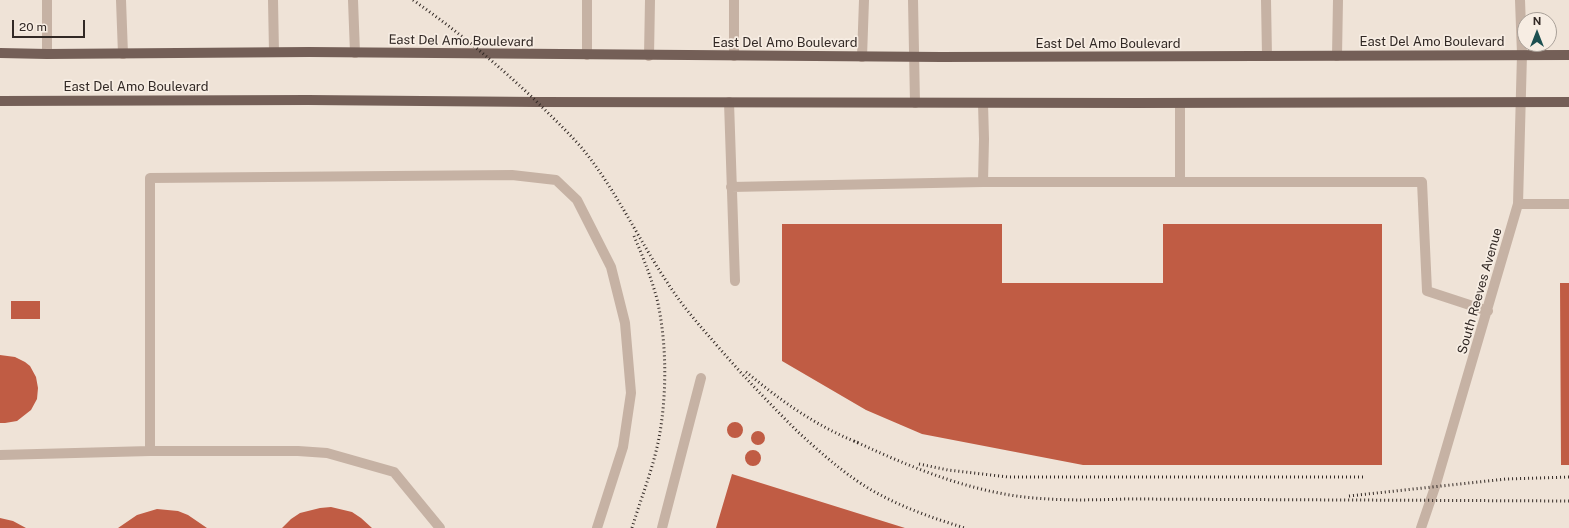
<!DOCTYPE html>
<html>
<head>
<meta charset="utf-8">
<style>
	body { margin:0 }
	#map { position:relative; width:1569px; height:528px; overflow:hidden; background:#efe3d7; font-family:"Public Sans",sans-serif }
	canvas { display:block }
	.north { position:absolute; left:1517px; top:12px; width:40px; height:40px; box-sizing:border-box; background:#f7ede3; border:1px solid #a89f97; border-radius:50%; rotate:0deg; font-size:11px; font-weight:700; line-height:16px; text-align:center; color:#322925 }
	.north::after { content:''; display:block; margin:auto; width:14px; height:18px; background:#1d5051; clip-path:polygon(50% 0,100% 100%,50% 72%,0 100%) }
	.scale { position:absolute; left:12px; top:20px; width:73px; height:18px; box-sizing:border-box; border:2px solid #322925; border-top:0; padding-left:5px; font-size:12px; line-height:14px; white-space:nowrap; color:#322925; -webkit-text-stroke:3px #f7ede3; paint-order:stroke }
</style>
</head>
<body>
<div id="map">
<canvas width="1569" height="528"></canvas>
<div class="north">N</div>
<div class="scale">20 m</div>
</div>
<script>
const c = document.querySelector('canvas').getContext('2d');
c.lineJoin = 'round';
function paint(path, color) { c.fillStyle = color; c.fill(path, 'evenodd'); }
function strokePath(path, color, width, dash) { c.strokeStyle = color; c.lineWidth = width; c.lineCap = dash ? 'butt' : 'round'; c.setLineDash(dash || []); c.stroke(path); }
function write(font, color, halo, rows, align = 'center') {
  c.font = font + ' "Public Sans",sans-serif'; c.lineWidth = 3.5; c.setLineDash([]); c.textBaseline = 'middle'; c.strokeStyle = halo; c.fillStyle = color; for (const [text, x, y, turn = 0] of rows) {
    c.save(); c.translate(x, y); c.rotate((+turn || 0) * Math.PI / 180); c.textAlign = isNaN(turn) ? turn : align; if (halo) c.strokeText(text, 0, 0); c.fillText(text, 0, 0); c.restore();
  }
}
paint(new Path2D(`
	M 782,224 L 1002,224 L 1002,283 L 1163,283 L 1163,224 L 1382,224 L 1382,465 L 1083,465 L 922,434 L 866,410 L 782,361 Z
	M 1560,283 L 1569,283 L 1569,465 L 1561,465 Z
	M 11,301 L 40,301 L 40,319 L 11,319 Z
	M 0,355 L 15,357 L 25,362 L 30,366 L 36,377 L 38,388 L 37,399 L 31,410 L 17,421 L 5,423 L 0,423 Z
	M727 430a8 8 0 1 1 16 0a8 8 0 1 1-16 0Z
	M751 438a7 7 0 1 1 14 0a7 7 0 1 1-14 0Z
	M745 458a8 8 0 1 1 16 0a8 8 0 1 1-16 0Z
	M 732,474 L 905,528 L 716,528 Z
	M 331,507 L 352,512 L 361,518 L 372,528 L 282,528 L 291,519 L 300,513 L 320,508 Z
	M 157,509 L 178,511 L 188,515 L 207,528 L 118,528 L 137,515 Z
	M 0,518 L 13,521 L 26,528 L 0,528 Z`), '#c05c44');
strokePath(new Path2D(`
	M 47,0 L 47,54
	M 121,0 L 123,54
	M 273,0 L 274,52
	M 353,0 L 355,53
	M 587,0 L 587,55
	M 734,0 L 734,56
	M 913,0 L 915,103
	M 1266,0 L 1267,56
	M 649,56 L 650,0
	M 1337,56 L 1338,0
	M 862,57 L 864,0
	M 729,102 L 735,281
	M 1180,103 L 1180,182 L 1422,182 L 1427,291 L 1488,311
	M 983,182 L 1180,182
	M 731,187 L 983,182 L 984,139 L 983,103
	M 1518,204 L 1569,204
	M 150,451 L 150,178 L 512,175 L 556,180 L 577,200 L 611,267 L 625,323 L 631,393 L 623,447 L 597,528
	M 0,455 L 150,451 L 298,451 L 327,453 L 394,472 L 440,528
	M 662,528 L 701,378
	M 1421,528 L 1435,487 L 1518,204 L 1522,54 L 1520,0`), '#c6b2a4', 10);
strokePath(new Path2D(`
	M 0,53 L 47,54 L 309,52 L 941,57 L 1569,55
	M 0,101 L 308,100 L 537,102 L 1138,103 L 1569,102`), '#745f57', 10);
strokePath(new Path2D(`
	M 413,0 C 456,30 496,63 534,99 C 550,115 566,130 581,147 C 615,188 637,237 667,282 C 682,306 701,327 720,349 C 745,378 771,405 798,432 C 820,452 842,472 868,488 C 898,506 932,518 965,528
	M 746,372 C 780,400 817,427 859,443
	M 854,441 C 908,466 965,490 1024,497 C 1059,501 1093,500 1128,499 L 1569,501
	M 919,464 L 948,470 L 1008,477 L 1364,477
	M 1349,496 L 1506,479 L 1569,477
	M 632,528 C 641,498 653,469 659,438 C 667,394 667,343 657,299 C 651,277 643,257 634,236`), '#322925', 3, [1, 3]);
write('13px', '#322925', '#f7ede3', [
	["East Del Amo Boulevard",461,41,1],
	["East Del Amo Boulevard",1432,42],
	["East Del Amo Boulevard",785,43],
	["East Del Amo Boulevard",1108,44],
	["East Del Amo Boulevard",136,87],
	["South Reeves Avenue",1480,291,-74]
]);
</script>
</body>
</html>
